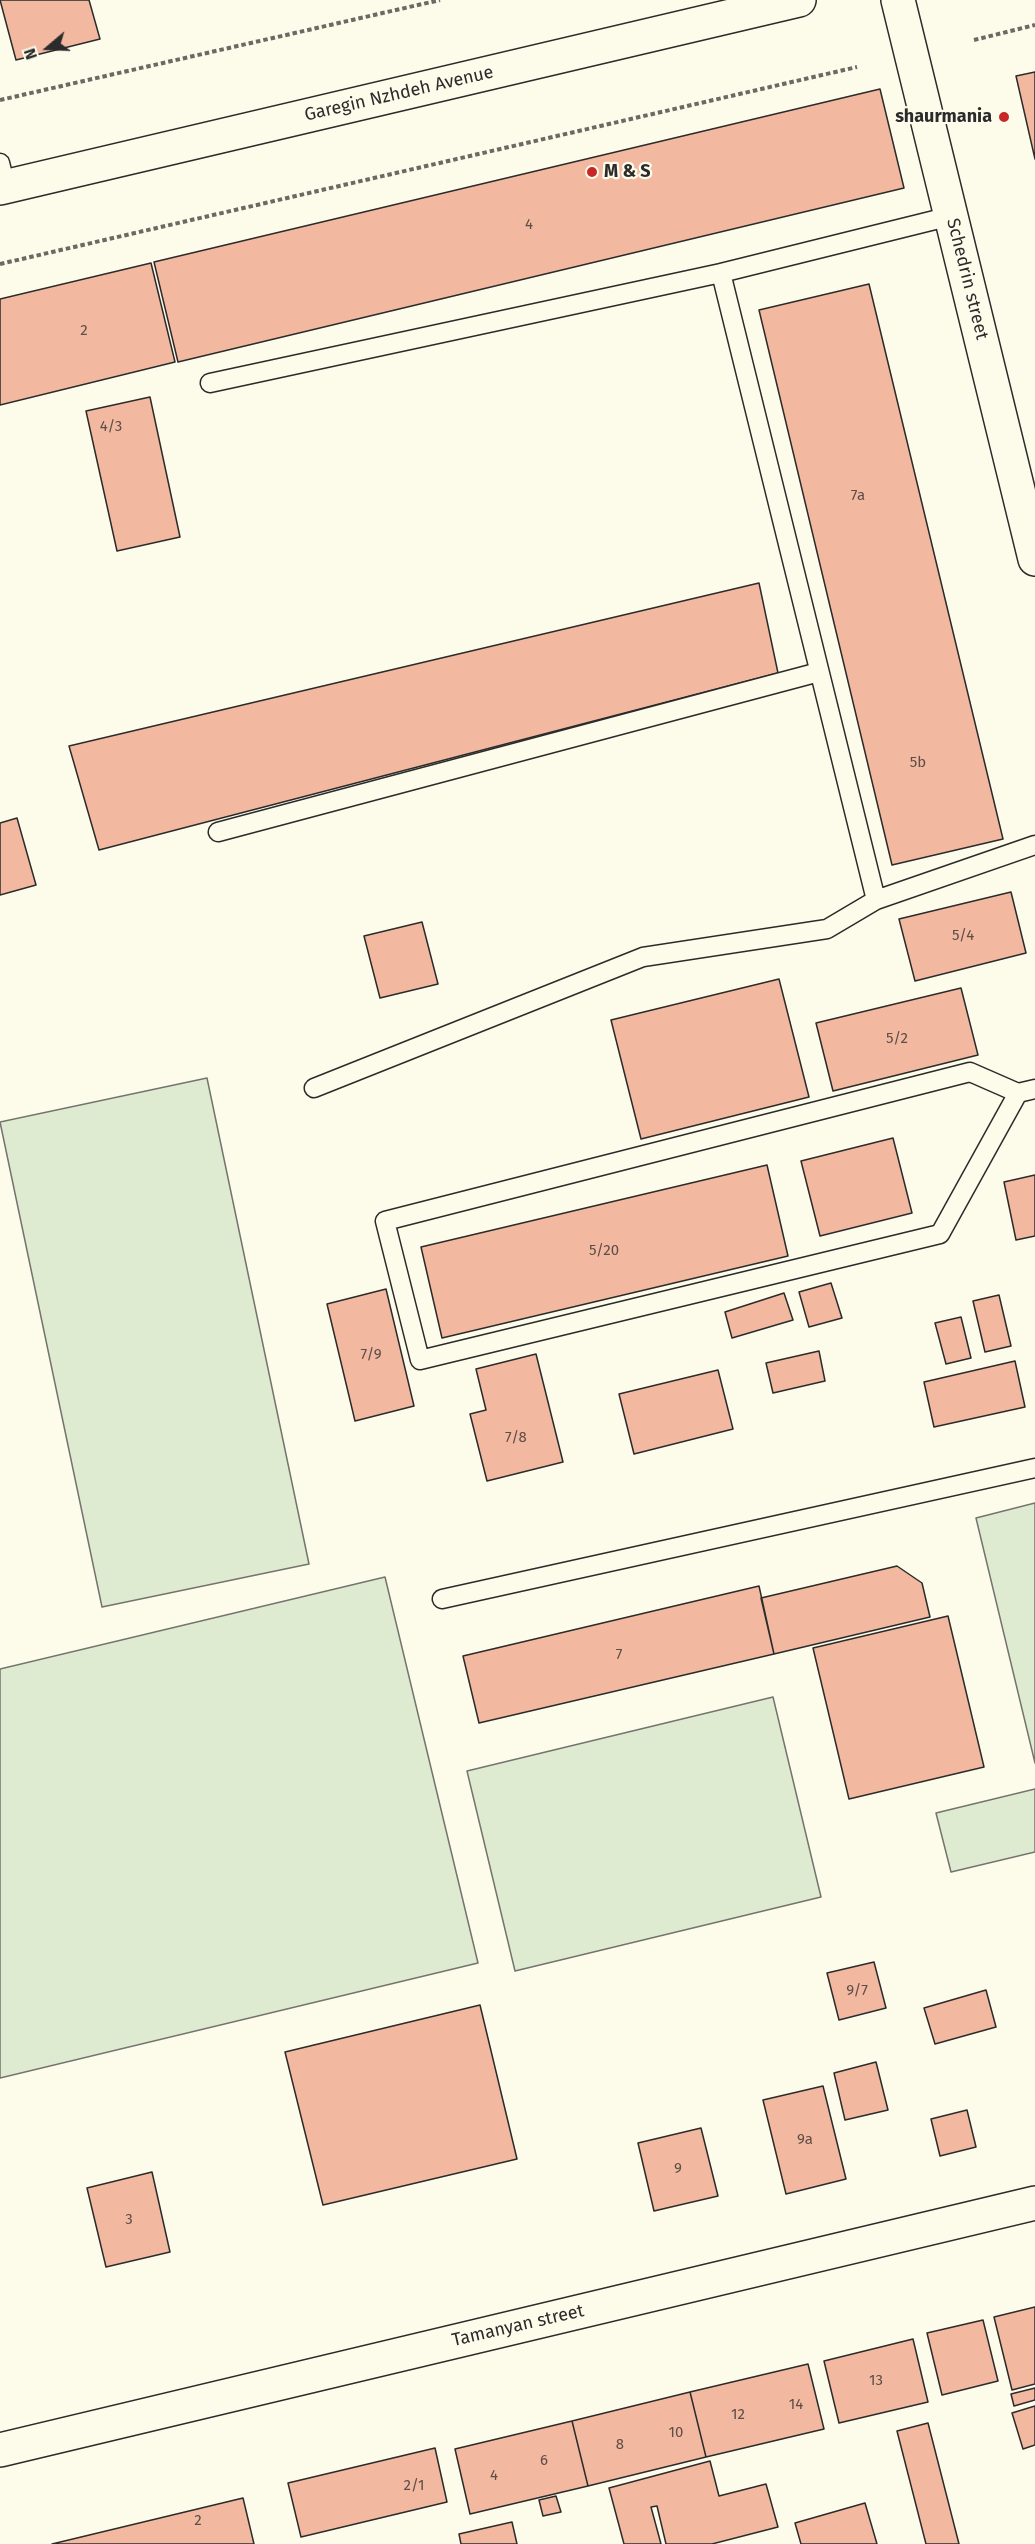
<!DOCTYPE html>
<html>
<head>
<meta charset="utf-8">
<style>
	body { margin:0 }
	#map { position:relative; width:1035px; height:2544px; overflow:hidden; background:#fdfbea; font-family:"Fira Sans",sans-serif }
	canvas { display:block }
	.north { position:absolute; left:18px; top:18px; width:60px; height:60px; -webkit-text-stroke:4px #fdfbea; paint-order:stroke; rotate:251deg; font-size:16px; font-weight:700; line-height:24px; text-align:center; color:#2b2b2b }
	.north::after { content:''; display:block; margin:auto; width:21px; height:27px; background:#2b2b2b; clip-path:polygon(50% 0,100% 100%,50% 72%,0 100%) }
</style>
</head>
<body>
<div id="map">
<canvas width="1035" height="2544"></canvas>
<div class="north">N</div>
</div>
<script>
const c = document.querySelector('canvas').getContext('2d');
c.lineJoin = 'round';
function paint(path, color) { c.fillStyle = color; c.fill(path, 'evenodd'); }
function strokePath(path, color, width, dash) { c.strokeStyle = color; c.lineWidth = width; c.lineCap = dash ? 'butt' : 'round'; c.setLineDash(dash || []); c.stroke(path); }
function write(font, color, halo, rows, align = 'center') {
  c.font = font + ' "Fira Sans",sans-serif'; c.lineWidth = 4.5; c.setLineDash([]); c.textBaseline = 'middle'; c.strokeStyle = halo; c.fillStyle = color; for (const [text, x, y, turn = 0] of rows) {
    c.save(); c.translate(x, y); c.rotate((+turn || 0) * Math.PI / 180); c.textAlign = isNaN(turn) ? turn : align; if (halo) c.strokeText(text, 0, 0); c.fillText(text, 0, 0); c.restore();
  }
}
const green = new Path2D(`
	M 207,1078 L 309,1564 L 102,1607 L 0,1122 Z
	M 1035,1503 L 1035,1763 L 976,1518 Z
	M 385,1577 L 478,1963 L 0,2078 L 0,1669 Z
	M 773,1697 L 821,1897 L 515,1971 L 467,1771 Z
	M 1035,1789 L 1035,1852 L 951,1872 L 936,1813 Z`);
paint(green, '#deebd1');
strokePath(green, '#74746e', 1.5);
const building = new Path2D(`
	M 0,0 L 89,0 L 100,39 L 16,60 Z
	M 1035,72 L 1035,159 L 1016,76 Z
	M 880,89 L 904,188 L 178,362 L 154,262 Z
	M 151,263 L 175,362 L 0,405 L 0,299 Z
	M 869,284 L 1003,839 L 892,865 L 759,310 Z
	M 150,397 L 180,537 L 117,551 L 86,411 Z
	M 759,583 L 778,673 L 99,850 L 69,746 Z
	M 17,818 L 36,885 L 0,895 L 0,823 Z
	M 1011,892 L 1026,953 L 915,981 L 899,919 Z
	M 422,922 L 438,984 L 380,998 L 364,936 Z
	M 779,979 L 809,1097 L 641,1139 L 611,1020 Z
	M 961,988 L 978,1055 L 833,1091 L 816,1023 Z
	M 893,1138 L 912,1213 L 820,1236 L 801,1161 Z
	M 767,1165 L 788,1256 L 442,1338 L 421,1247 Z
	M 1035,1175 L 1035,1236 L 1016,1240 L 1004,1182 Z
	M 831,1283 L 842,1318 L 809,1327 L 799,1292 Z
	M 386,1289 L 414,1406 L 355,1421 L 327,1304 Z
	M 784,1293 L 793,1320 L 732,1338 L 725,1312 Z
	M 999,1295 L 1011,1346 L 985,1352 L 973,1301 Z
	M 961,1317 L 971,1358 L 946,1364 L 935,1323 Z
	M 819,1351 L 825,1381 L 773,1393 L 766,1363 Z
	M 536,1354 L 563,1462 L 487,1481 L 470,1414 L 486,1410 L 476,1369 Z
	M 1015,1361 L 1025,1407 L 934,1427 L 924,1382 Z
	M 718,1370 L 733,1429 L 634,1454 L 619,1394 Z
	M 897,1566 L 922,1583 L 930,1617 L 774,1654 L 761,1598 Z
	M 759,1586 L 774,1654 L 479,1723 L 463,1656 Z
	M 948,1616 L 984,1767 L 849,1799 L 813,1648 Z
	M 874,1962 L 886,2008 L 839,2020 L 827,1973 Z
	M 986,1990 L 996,2027 L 935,2044 L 924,2008 Z
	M 480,2005 L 517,2159 L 323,2205 L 285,2052 Z
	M 876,2062 L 888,2110 L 845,2120 L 834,2073 Z
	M 823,2086 L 846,2179 L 786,2194 L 763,2100 Z
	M 967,2110 L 976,2147 L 940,2156 L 931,2119 Z
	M 701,2128 L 718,2196 L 654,2211 L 638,2143 Z
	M 152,2172 L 170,2252 L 106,2267 L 87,2188 Z
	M 1035,2307 L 1035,2384 L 1012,2390 L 994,2317 Z
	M 983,2320 L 998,2381 L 942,2395 L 927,2333 Z
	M 913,2339 L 928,2402 L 839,2423 L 824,2361 Z
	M 808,2364 L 824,2429 L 706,2457 L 690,2392 Z
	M 1035,2388 L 1035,2400 L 1014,2406 L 1011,2394 Z
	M 690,2392 L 706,2457 L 588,2486 L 572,2421 Z
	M 1035,2406 L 1035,2445 L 1023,2449 L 1012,2413 Z
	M 572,2421 L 588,2486 L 470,2514 L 455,2449 Z
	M 928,2423 L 959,2544 L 926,2544 L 897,2431 Z
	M 435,2448 L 447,2502 L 301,2537 L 288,2483 Z
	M 710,2461 L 719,2496 L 766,2484 L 778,2527 L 712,2544 L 666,2544 L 657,2506 L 651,2507 L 661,2544 L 624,2544 L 609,2488 Z
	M 556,2496 L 561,2512 L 543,2516 L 539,2500 Z
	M 243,2498 L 254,2544 L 52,2544 Z
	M 865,2503 L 877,2544 L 801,2544 L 795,2523 Z
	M 512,2522 L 517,2544 L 461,2544 L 459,2534 Z`);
paint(building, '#f2b8a0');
strokePath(building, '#2b2b2b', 1.5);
const lane = new Path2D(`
	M 0,163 L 6,187
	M 210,383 L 721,273
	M 218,832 L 819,672
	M 876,900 L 721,273 L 951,216
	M 314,1088 L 643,957 L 827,929 L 876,900 L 1035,845
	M 1018,1093 L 940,1234 L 420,1360 L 385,1221 L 970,1072 L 1018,1093 L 1035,1089
	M 442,1599 L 1035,1468`);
const street = new Path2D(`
	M 0,2450 L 1035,2203`);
const secondary = new Path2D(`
	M 898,0 L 1035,559`);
const highway = new Path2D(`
	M 0,188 L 799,0`);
strokePath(lane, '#2b2b2b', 21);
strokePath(street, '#2b2b2b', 36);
strokePath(secondary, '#2b2b2b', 36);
strokePath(highway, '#2b2b2b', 36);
strokePath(new Path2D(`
	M 974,40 L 1035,25
	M 0,100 L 440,0
	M 0,264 L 857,67`), '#6a6964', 4, [4.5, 3]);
strokePath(lane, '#fdfbea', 18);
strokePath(street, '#fdfbea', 33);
strokePath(secondary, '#fdfbea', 33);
strokePath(highway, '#fdfbea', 33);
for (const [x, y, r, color] of [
	[1004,117,6,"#c62828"],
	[592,172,6,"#c62828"]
]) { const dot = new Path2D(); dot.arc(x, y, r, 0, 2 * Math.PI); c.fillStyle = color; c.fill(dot); strokePath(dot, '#fdfbea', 2); }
write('15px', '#5d4e48', null, [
	["4",529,225],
	["2",84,331],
	["4/3",111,427],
	["7a",858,496],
	["5b",918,763],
	["5/4",963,936],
	["5/2",897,1039],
	["5/20",604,1251],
	["7/9",371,1355],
	["7/8",516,1438],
	["7",619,1655],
	["9/7",857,1991],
	["9a",805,2140],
	["9",678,2169],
	["3",129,2220],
	["13",876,2381],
	["14",796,2405],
	["12",738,2415],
	["10",676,2433],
	["8",620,2445],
	["6",544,2461],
	["4",494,2476],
	["2/1",414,2486],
	["2",198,2521]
]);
write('18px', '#2b2b2b', '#fdfbea', [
	["Garegin Nzhdeh Avenue",399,94,-13],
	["Schedrin street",967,279,76],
	["Tamanyan street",518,2326,-13]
]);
write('bold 18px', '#2b2b2b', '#fdfbea', [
	["shaurmania",992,117],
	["M & S",604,172,"left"]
], 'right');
</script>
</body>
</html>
